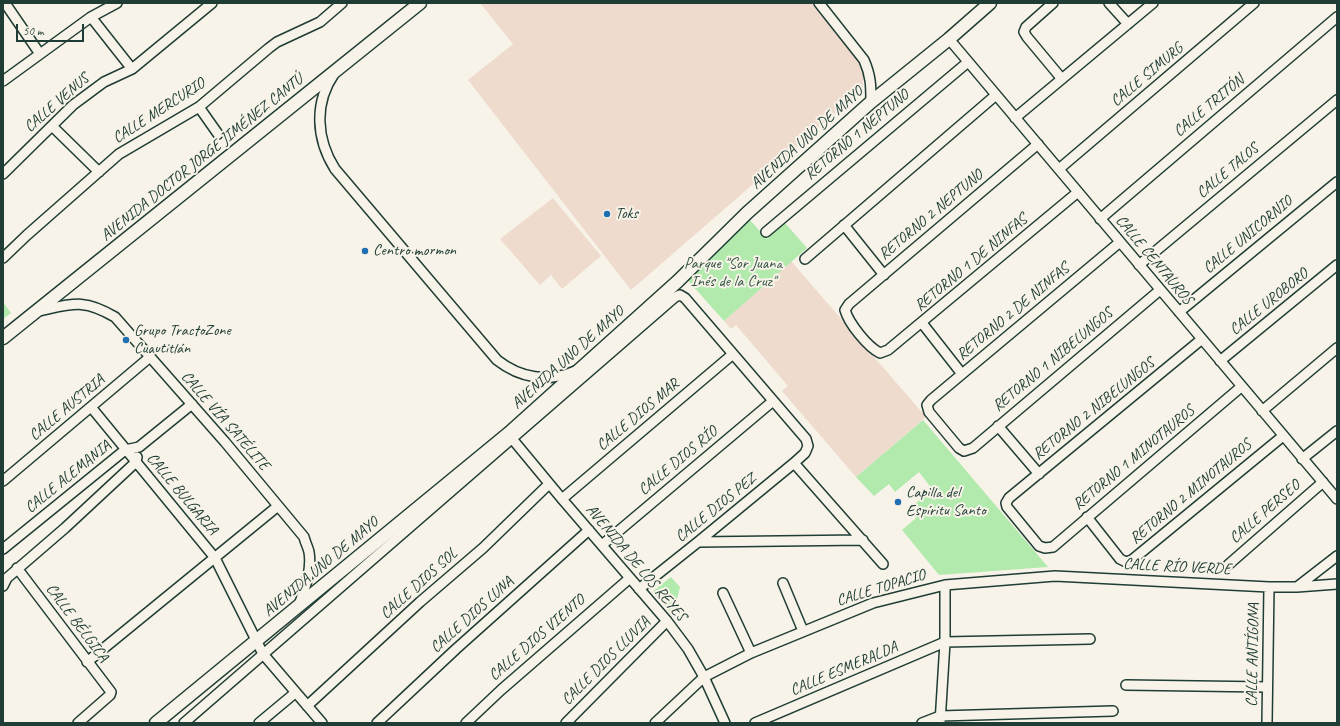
<!DOCTYPE html>
<html>
<head>
<meta charset="utf-8">
<style>
	body { margin:0 }
	#map { position:relative; width:1340px; height:726px; overflow:hidden; background:#f7f3e8; font-family:Caveat,sans-serif }
	canvas { display:block }
	.frame { position:absolute; inset:0; border:4px solid #1f3d34; pointer-events:none }
	.scale { position:absolute; left:16px; top:24px; width:68px; height:18px; box-sizing:border-box; border:2px solid #1f3d34; border-top:0; padding-left:5px; font-size:12px; line-height:14px; white-space:nowrap; color:#1f3d34; -webkit-text-stroke:3px #f7f3e8; paint-order:stroke }
</style>
</head>
<body>
<div id="map">
<canvas width="1340" height="726"></canvas>
<div class="frame"></div>
<div class="scale">50 m</div>
</div>
<script>
const c = document.querySelector('canvas').getContext('2d');
c.lineJoin = 'round';
function paint(path, color) { c.fillStyle = color; c.fill(path, 'evenodd'); }
function strokePath(path, color, width, dash) { c.strokeStyle = color; c.lineWidth = width; c.lineCap = dash ? 'butt' : 'round'; c.setLineDash(dash || []); c.stroke(path); }
function write(font, color, halo, rows, align = 'center') {
  c.font = font + ' Caveat,sans-serif'; c.lineWidth = 4; c.setLineDash([]); c.textBaseline = 'middle'; c.strokeStyle = halo; c.fillStyle = color; for (const [text, x, y, turn = 0] of rows) {
    c.save(); c.translate(x, y); c.rotate((+turn || 0) * Math.PI / 180); c.textAlign = isNaN(turn) ? turn : align; if (halo) c.strokeText(text, 0, 0); c.fillText(text, 0, 0); c.restore();
  }
}
paint(new Path2D(`
	M 480,3 L 811,3 L 859,62 L 863,75 L 863,89 L 631,290 L 468,80 L 513,44 Z
	M 553,198 L 601,256 L 562,289 L 551,275 L 540,285 L 500,239 Z
	M 791,261 L 926,417 L 856,477 L 782,391 L 788,386 L 736,325 L 731,329 L 724,321 Z`), '#eedbcd');
paint(new Path2D(`
	M 749,219 L 767,239 L 785,223 L 807,248 L 724,321 L 684,276 Z
	M 3,302 L 11,313 L 3,319 Z
	M 923,420 L 1048,567 L 939,575 L 902,530 L 916,518 L 909,509 L 932,489 L 919,472 L 895,492 L 889,484 L 874,496 L 856,477 Z
	M 671,577 L 680,587 L 673,615 L 652,592 Z`), '#b2eaad');
const minor = new Path2D(`
	M 5,3 L 40,54
	M 819,3 L 864,60 C 871,76 871,86 871,102
	M 1053,3 L 1026,27 L 1024,32 L 1027,37 L 1062,79
	M 1109,3 L 1128,24
	M 91,17 L 132,69
	M 949,39 L 1337,499
	M 334,74 C 314,103 316,139 335,169 L 497,360 C 520,378 548,383 575,371
	M 3,81 L 91,17 L 117,3
	M 199,107 L 218,134
	M 1015,118 L 1153,3
	M 52,126 L 99,172
	M 1038,144 L 849,304 L 845,310 C 849,324 868,347 880,353 L 888,350 L 1078,192
	M 1059,169 L 1254,3
	M 3,174 L 73,105 L 104,82 L 132,69 L 212,3
	M 1100,219 L 1337,17
	M 844,225 L 884,275
	M 766,232 L 968,62
	M 1120,242 L 931,400 L 927,405 L 929,412 L 959,448 L 964,451 L 973,448 L 1160,290
	M 3,258 L 27,235 L 119,154 L 199,107 L 269,48 L 277,42 L 320,22 L 342,3
	M 805,259 L 996,95
	M 1139,265 L 1337,100
	M 38,311 C 72,304 83,298 115,317 L 225,442 L 304,537 C 305,542 308,547 309,552 C 312,570 305,588 299,605
	M 1179,312 L 1337,182
	M 922,323 L 962,374
	M 1202,339 L 1009,498 L 1006,503 L 1007,507 L 1039,546 L 1045,548 L 1053,547 L 1241,387
	M 1220,361 L 1337,265
	M 91,407 L 215,558 L 263,654 L 322,723
	M 1262,411 L 1337,348
	M 998,426 L 1039,474
	M 509,435 L 562,499 L 667,621 L 688,649 L 704,677 L 725,723
	M 1302,459 L 1337,431
	M 794,463 L 883,564
	M 3,481 L 150,357
	M 562,499 L 733,354
	M 1087,517 L 1120,559 L 1126,562 L 1132,560 L 1283,436
	M 698,542 L 863,540
	M 602,545 L 773,401
	M 3,549 L 125,450 L 139,447 L 192,404
	M 1228,565 L 1323,482
	M 17,568 L 111,692 L 110,695 L 78,723
	M 783,583 L 803,631
	M 3,586 L 7,578 L 65,528 L 136,462 L 137,457
	M 1297,587 L 1337,556
	M 723,593 L 751,653
	M 87,662 L 278,506
	M 1126,685 L 1267,687
	M 307,706 L 420,602 L 483,548 L 549,484
	M 184,723 L 675,297 L 680,295 L 685,298 L 806,439 L 808,446 L 805,453 L 794,463 L 698,542 L 639,589
	M 259,723 L 295,693
	M 377,723 L 456,649 L 589,530
	M 466,723 L 501,690 L 630,578
	M 566,723 L 667,621
	M 655,723 L 704,677 L 751,653 L 873,603 L 945,585 L 1055,576 L 1269,587 L 1297,587 L 1337,584
	M 755,723 L 945,642 L 1090,639
	M 922,723 L 940,716 L 1113,711
	M 940,723 L 945,642 L 945,585
	M 1267,723 L 1269,587`);
const major = new Path2D(`
	M 3,338 L 420,3
	M 156,723 L 509,433 L 678,281 L 747,213 L 871,102 L 949,39 L 990,3`);
strokePath(minor, '#1f3d34', 12);
strokePath(major, '#1f3d34', 15);
strokePath(minor, '#f7f3e8', 9);
strokePath(major, '#f7f3e8', 12);
for (const [x, y, r, color] of [
	[607,214,4,"#1f6fb2"],
	[365,251,4,"#1f6fb2"],
	[126,340,4,"#1f6fb2"],
	[898,502,4,"#1f6fb2"]
]) { const dot = new Path2D(); dot.arc(x, y, r, 0, 2 * Math.PI); c.fillStyle = color; c.fill(dot); strokePath(dot, '#f7f3e8', 1.5); }
write('16px', '#1f3d34', '#f7f3e8', [
	["CALLE SIMURG",1147,75,-40],
	["CALLE VENUS",57,103,-41],
	["CALLE TRITÓN",1209,106,-40],
	["CALLE MERCURIO",159,111,-33],
	["RETORNO 1 NEPTUNO",857,135,-40],
	["AVENIDA UNO DE MAYO",807,138,-42],
	["AVENIDA DOCTOR JORGE JIMÉNEZ CANTÚ",202,158,-39],
	["CALLE TALOS",1228,171,-40],
	["RETORNO 2 NEPTUNO",931,215,-40],
	["CALLE UNICORNIO",1248,235,-40],
	["CALLE CENTAUROS",1154,260,50],
	["RETORNO 1 DE NINFAS",971,263,-40],
	["CALLE UROBORO",1269,302,-39],
	["RETORNO 2 DE NINFAS",1013,312,-40],
	["AVENIDA UNO DE MAYO",568,358,-42],
	["RETORNO 1 NIBELUNGOS",1053,360,-40],
	["CALLE AUSTRIA",67,408,-40],
	["RETORNO 2 NIBELUNGOS",1094,409,-39],
	["CALLE DIOS MAR",638,415,-40],
	["CALLE VÍA SATÉLITE",225,421,49],
	["RETORNO 1 MINOTAUROS",1134,458,-40],
	["CALLE DIOS RÍO",678,461,-40],
	["CALLE ALEMANIA",68,477,-39],
	["RETORNO 2 MINOTAUROS",1191,492,-40],
	["CALLE BULGARIA",182,494,50],
	["CALLE DIOS PEZ",716,508,-39],
	["CALLE PERSEO",1265,512,-41],
	["AVENIDA DE LOS REYES",636,563,50],
	["AVENIDA UNO DE MAYO",321,567,-40],
	["CALLE RÍO VERDE",1177,567,3],
	["CALLE DIOS SOL",419,584,-42],
	["CALLE TOPACIO",881,588,-17],
	["CALLE DIOS LUNA",472,615,-42],
	["CALLE BÉLGICA",77,623,53],
	["CALLE DIOS VIENTO",537,638,-41],
	["CALLE ANTÍGONA",1253,655,-89],
	["CALLE DIOS LLUVIA",606,661,-45],
	["CALLE ESMERALDA",844,669,-23]
]);
write('16px', '#1f3d34', '#f7f3e8', [
	["Toks",615,214],
	["Centro mormon",373,251],
	["Grupo TractoZone",134,331],
	["Cuautitlán",134,349],
	["Capilla del",906,493],
	["Espíritu Santo",906,511]
], 'left');
write('16px', '#355746', '#f7f3e8', [
	["Parque \"Sor Juana",733,264],
	["Inés de la Cruz\"",733,282]
]);
</script>
</body>
</html>
